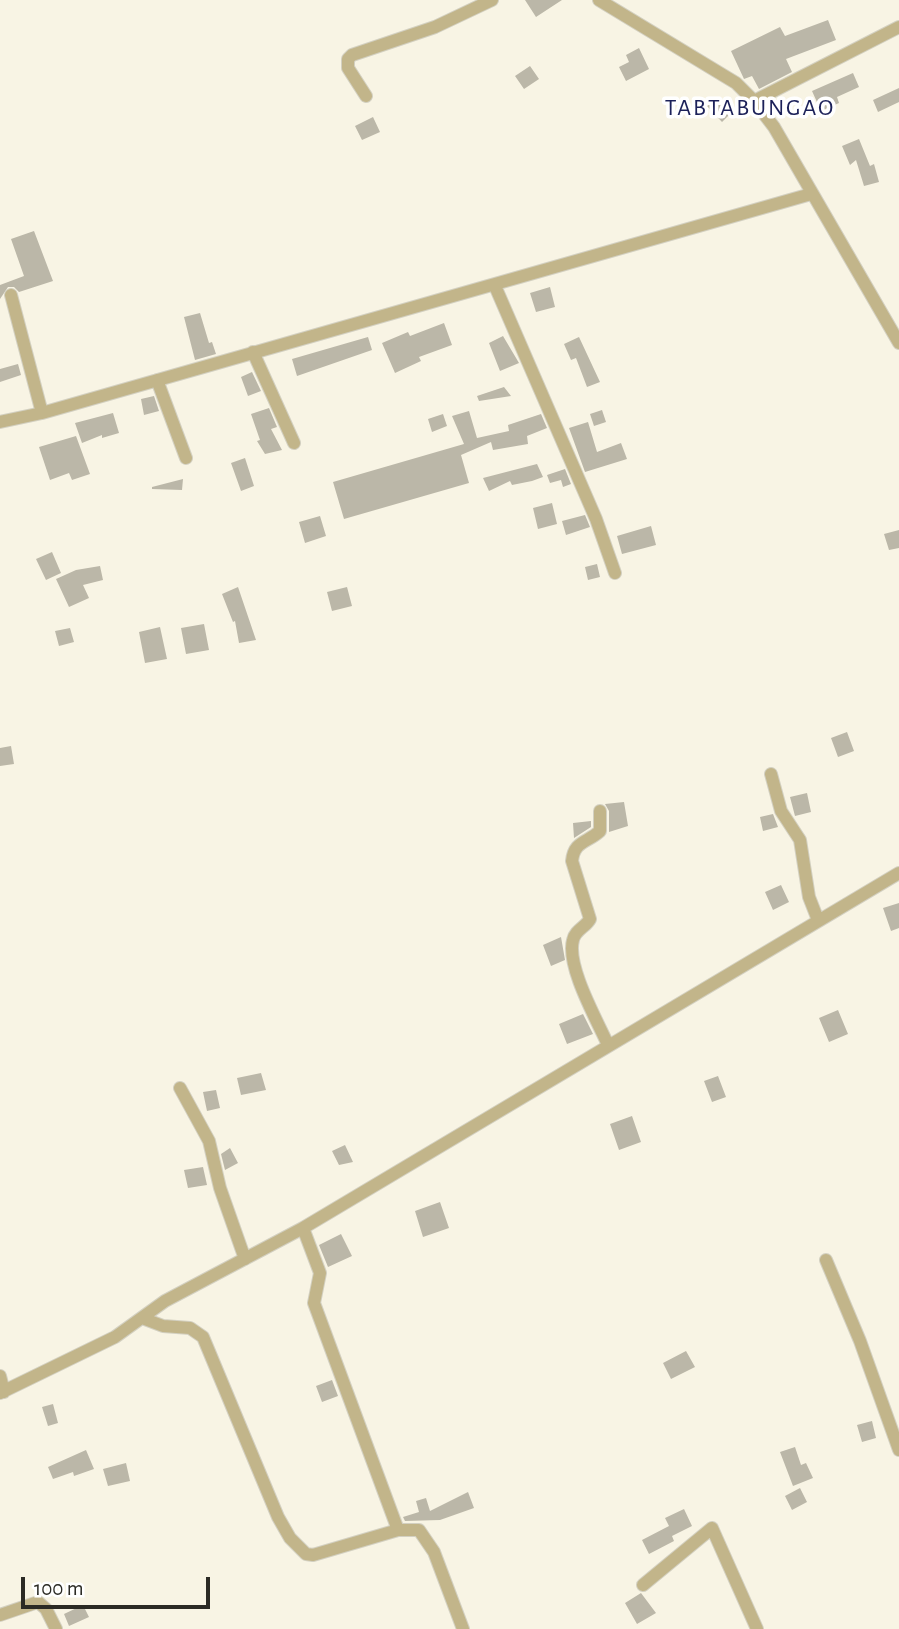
<!DOCTYPE html>
<html>
<head>
<meta charset="utf-8">
<style>
	body { margin:0 }
	#map { position:relative; width:899px; height:1629px; overflow:hidden; background:#f8f4e4; font-family:"Alegreya Sans",sans-serif }
	canvas { display:block }
	.scale { position:absolute; left:21px; top:1577px; width:189px; height:32px; box-sizing:border-box; border:4px solid #2b2a24; border-top:0; padding-left:9px; font-size:21px; line-height:24px; white-space:nowrap; color:#2b2a24; -webkit-text-stroke:5px #fff; paint-order:stroke }
</style>
</head>
<body>
<div id="map">
<canvas width="899" height="1629"></canvas>
<div class="scale">100 m</div>
</div>
<script>
const c = document.querySelector('canvas').getContext('2d');
c.lineJoin = 'round';
function paint(path, color) { c.fillStyle = color; c.fill(path, 'evenodd'); }
function strokePath(path, color, width, dash) { c.strokeStyle = color; c.lineWidth = width; c.lineCap = dash ? 'butt' : 'round'; c.setLineDash(dash || []); c.stroke(path); }
function write(font, color, halo, rows, align = 'center') {
  c.font = font + ' "Alegreya Sans",sans-serif'; c.lineWidth = 7; c.setLineDash([]); c.textBaseline = 'middle'; c.strokeStyle = halo; c.fillStyle = color; for (const [text, x, y, turn = 0] of rows) {
    c.save(); c.translate(x, y); c.rotate((+turn || 0) * Math.PI / 180); c.textAlign = isNaN(turn) ? turn : align; if (halo) c.strokeText(text, 0, 0); c.fillText(text, 0, 0); c.restore();
  }
}
paint(new Path2D(`
	M 525,0 L 562,0 L 536,17 Z
	M 828,20 L 836,40 L 786,59 L 792,72 L 759,89 L 752,76 L 744,79 L 731,51 L 780,27 L 785,36 Z
	M 639,48 L 649,69 L 626,81 L 619,67 L 629,62 L 626,55 Z
	M 530,66 L 539,79 L 524,89 L 515,76 Z
	M 853,73 L 859,87 L 837,97 L 839,103 L 821,111 L 812,91 Z
	M 899,88 L 899,102 L 878,112 L 873,100 Z
	M 720,99 L 732,112 L 722,122 L 707,106 Z
	M 373,117 L 380,132 L 362,140 L 355,126 Z
	M 859,139 L 870,166 L 874,164 L 879,182 L 864,186 L 856,160 L 850,165 L 842,146 Z
	M 34,231 L 53,281 L 19,292 L 14,287 L 8,287 L 0,299 L 0,285 L 24,276 L 11,239 Z
	M 550,287 L 555,307 L 536,312 L 530,293 Z
	M 200,313 L 209,343 L 212,342 L 216,354 L 195,360 L 184,317 Z
	M 444,323 L 452,345 L 419,357 L 421,361 L 395,373 L 382,343 L 408,332 L 410,336 Z
	M 503,336 L 519,363 L 500,371 L 489,343 Z
	M 368,337 L 372,350 L 297,376 L 292,359 Z
	M 579,337 L 600,382 L 587,387 L 576,358 L 571,360 L 564,344 Z
	M 18,364 L 21,375 L 0,382 L 0,369 Z
	M 252,372 L 261,391 L 248,396 L 241,377 Z
	M 504,387 L 511,396 L 479,401 L 477,396 Z
	M 154,396 L 159,411 L 144,415 L 141,399 Z
	M 269,408 L 277,427 L 271,429 L 282,450 L 265,454 L 257,441 L 260,440 L 251,414 Z
	M 602,410 L 606,422 L 594,426 L 590,414 Z
	M 469,411 L 477,438 L 509,431 L 508,425 L 541,414 L 547,428 L 527,436 L 528,444 L 493,450 L 491,442 L 461,455 L 469,483 L 344,519 L 333,482 L 464,444 L 452,416 Z
	M 113,413 L 119,433 L 102,438 L 102,435 L 82,443 L 75,423 Z
	M 443,414 L 447,426 L 432,432 L 428,419 Z
	M 588,422 L 597,452 L 621,443 L 627,459 L 585,472 L 569,428 Z
	M 76,436 L 90,474 L 72,480 L 69,473 L 50,480 L 39,447 Z
	M 245,458 L 254,486 L 241,491 L 231,463 Z
	M 537,464 L 543,477 L 532,481 L 512,485 L 510,481 L 489,491 L 483,478 Z
	M 565,469 L 571,484 L 563,487 L 561,480 L 550,483 L 547,475 Z
	M 183,479 L 182,490 L 152,489 L 152,487 Z
	M 552,503 L 557,524 L 538,529 L 533,508 Z
	M 585,515 L 590,527 L 566,535 L 562,521 Z
	M 320,516 L 326,536 L 305,543 L 299,522 Z
	M 651,526 L 656,545 L 622,554 L 617,536 Z
	M 899,530 L 899,548 L 889,550 L 884,534 Z
	M 52,552 L 61,573 L 46,580 L 36,559 Z
	M 597,564 L 600,577 L 588,580 L 585,567 Z
	M 100,566 L 103,580 L 83,585 L 89,598 L 69,607 L 56,579 L 76,570 Z
	M 238,587 L 256,640 L 239,643 L 235,621 L 233,622 L 222,594 Z
	M 347,587 L 352,606 L 332,611 L 327,592 Z
	M 204,624 L 209,650 L 186,654 L 181,628 Z
	M 160,627 L 167,659 L 145,663 L 139,632 Z
	M 70,628 L 74,642 L 59,646 L 55,631 Z
	M 847,732 L 854,751 L 838,757 L 831,738 Z
	M 11,746 L 14,764 L 0,766 L 0,748 Z
	M 807,793 L 811,812 L 795,816 L 790,797 Z
	M 624,802 L 628,826 L 609,832 L 609,811 L 605,804 Z
	M 773,814 L 778,827 L 763,831 L 760,817 Z
	M 591,821 L 591,827 L 574,838 L 573,823 Z
	M 781,885 L 789,902 L 773,910 L 765,892 Z
	M 899,903 L 899,928 L 891,931 L 883,908 Z
	M 561,937 L 565,960 L 551,966 L 543,945 Z
	M 838,1010 L 848,1034 L 829,1042 L 819,1018 Z
	M 583,1014 L 593,1034 L 567,1044 L 559,1024 Z
	M 261,1073 L 266,1090 L 241,1095 L 237,1078 Z
	M 718,1076 L 726,1097 L 712,1102 L 704,1081 Z
	M 216,1090 L 220,1108 L 207,1111 L 203,1092 Z
	M 632,1116 L 641,1142 L 619,1150 L 610,1124 Z
	M 345,1145 L 353,1162 L 339,1165 L 332,1151 Z
	M 230,1148 L 238,1163 L 225,1170 L 221,1154 Z
	M 203,1167 L 207,1185 L 188,1188 L 184,1170 Z
	M 440,1202 L 449,1228 L 423,1237 L 415,1211 Z
	M 341,1234 L 352,1256 L 328,1267 L 319,1245 Z
	M 686,1351 L 695,1367 L 671,1379 L 663,1363 Z
	M 332,1380 L 338,1396 L 322,1402 L 316,1386 Z
	M 53,1404 L 58,1423 L 48,1426 L 42,1407 Z
	M 872,1421 L 876,1438 L 862,1442 L 857,1425 Z
	M 795,1447 L 801,1465 L 806,1463 L 813,1478 L 793,1486 L 780,1452 Z
	M 86,1450 L 94,1469 L 74,1476 L 73,1472 L 53,1479 L 48,1467 Z
	M 126,1463 L 130,1481 L 108,1486 L 103,1469 Z
	M 800,1488 L 807,1502 L 792,1510 L 785,1496 Z
	M 468,1492 L 474,1508 L 440,1520 L 405,1521 L 403,1517 L 419,1512 L 416,1501 L 426,1498 L 430,1511 Z
	M 684,1509 L 692,1526 L 672,1536 L 674,1541 L 649,1554 L 642,1540 L 669,1526 L 665,1518 Z
	M 641,1593 L 656,1613 L 637,1624 L 625,1603 Z
	M 83,1605 L 89,1617 L 69,1626 L 64,1614 Z`), '#bbb7a8');
const minor = new Path2D(`
	M 599,0 L 736,83 L 754,101 L 774,127 L 899,343
	M 366,96 L 348,68 L 348,59 L 352,55 L 435,27 L 492,0
	M 754,101 L 899,27
	M 495,286 L 596,519 L 615,573
	M 11,295 L 42,413
	M 253,352 L 294,443
	M 157,380 L 186,458
	M 0,422 L 42,413 L 811,194
	M 771,774 L 781,811 L 800,840 L 809,897 L 818,920
	M 600,811 L 600,831 C 587,843 574,841 572,861 L 590,919 C 586,927 575,930 573,940 C 566,966 597,1020 608,1045
	M 180,1088 L 209,1141 L 220,1188 L 245,1259
	M 303,1228 L 320,1273 L 314,1303 L 398,1530
	M 826,1260 L 860,1341 L 899,1450
	M 142,1318 L 163,1326 L 190,1328 L 203,1337 L 278,1517 L 290,1538 L 306,1554 L 313,1555 L 398,1530 L 419,1530 L 434,1552 L 463,1629
	M 0,1376 L 4,1392
	M 0,1393 L 115,1337 L 165,1301 L 303,1228 L 899,873
	M 643,1585 L 712,1528 L 757,1629
	M 0,1615 L 38,1602 L 46,1609 L 56,1629`);
strokePath(minor, '#d3d0c1', 14);
strokePath(minor, '#c2b58a', 12);
c.letterSpacing = '2px';
write('24px', '#1c2159', '#fff', [
	["TABTABUNGAO",750,108]
]);
c.letterSpacing = '0px';
</script>
</body>
</html>
